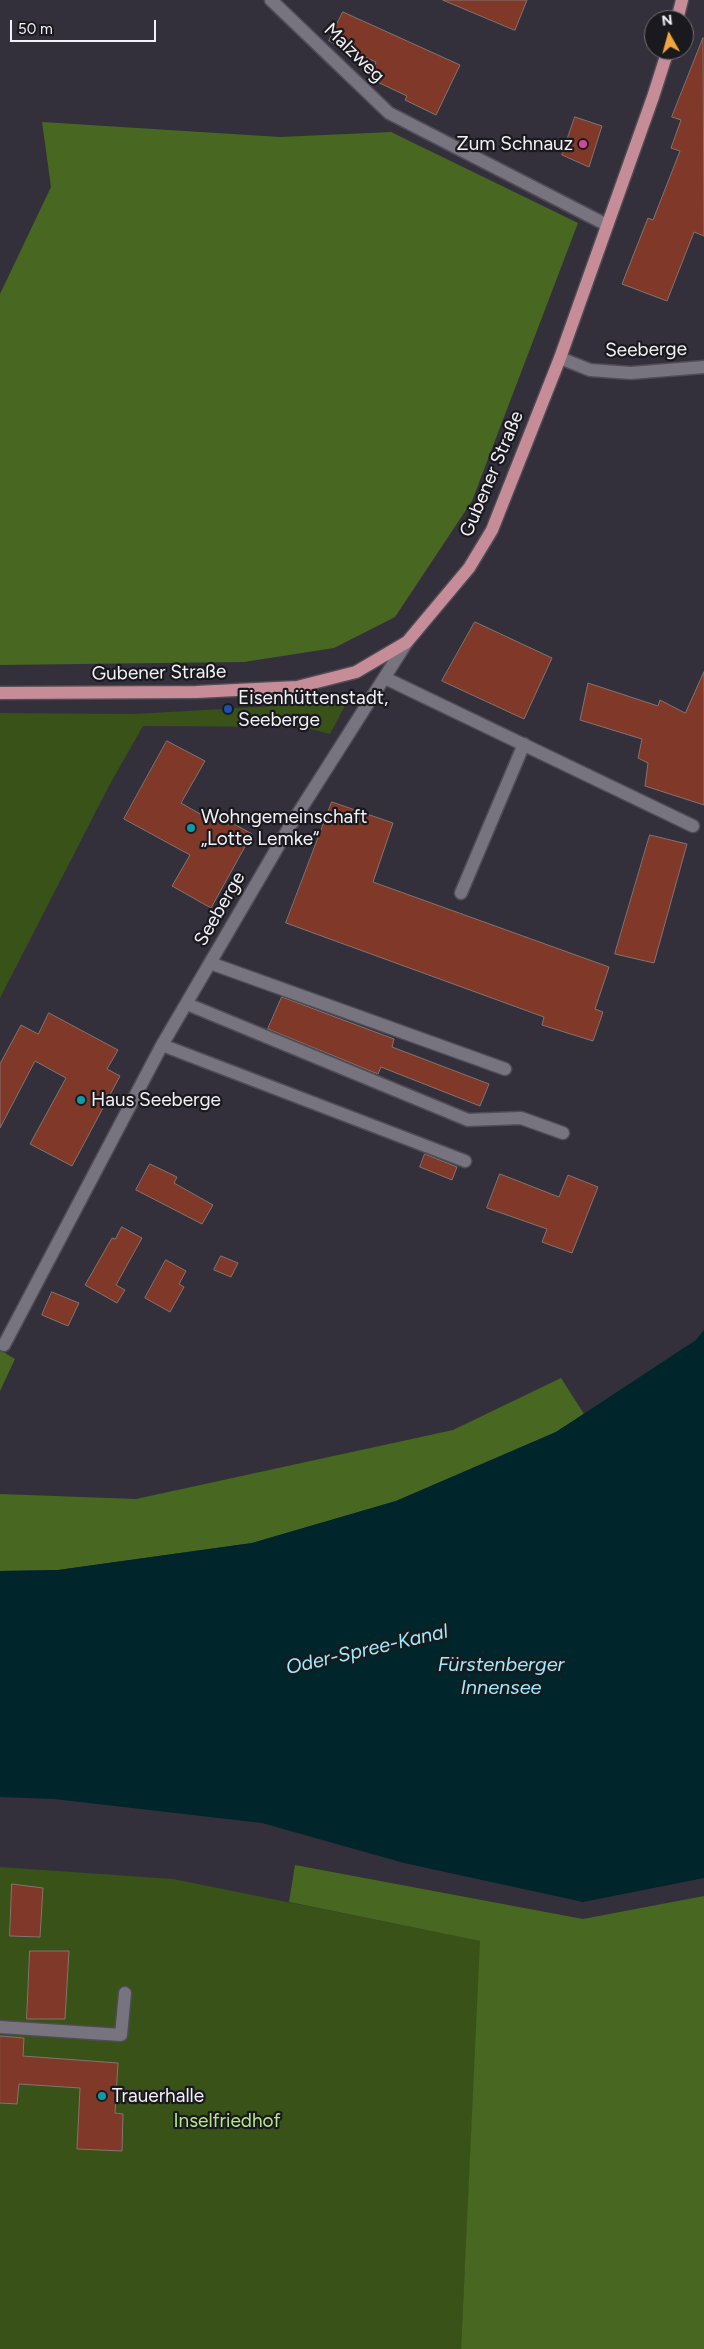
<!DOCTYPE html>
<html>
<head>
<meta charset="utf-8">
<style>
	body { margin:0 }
	#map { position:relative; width:704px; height:2349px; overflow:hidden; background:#33303b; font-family:Figtree,sans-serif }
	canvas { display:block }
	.north { position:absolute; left:644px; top:10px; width:50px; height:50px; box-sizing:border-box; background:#1a191e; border:1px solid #716f75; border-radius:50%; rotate:353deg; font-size:14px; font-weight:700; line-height:20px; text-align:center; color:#f3f1f8 }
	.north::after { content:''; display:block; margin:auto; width:18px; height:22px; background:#f1a640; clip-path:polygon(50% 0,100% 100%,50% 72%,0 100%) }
	.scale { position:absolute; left:10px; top:20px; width:146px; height:22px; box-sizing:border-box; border:2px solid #f3f1f8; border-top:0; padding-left:6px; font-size:15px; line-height:18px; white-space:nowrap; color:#f3f1f8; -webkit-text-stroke:4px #1a191e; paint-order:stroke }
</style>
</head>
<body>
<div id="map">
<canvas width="704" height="2349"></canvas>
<div class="north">N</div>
<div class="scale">50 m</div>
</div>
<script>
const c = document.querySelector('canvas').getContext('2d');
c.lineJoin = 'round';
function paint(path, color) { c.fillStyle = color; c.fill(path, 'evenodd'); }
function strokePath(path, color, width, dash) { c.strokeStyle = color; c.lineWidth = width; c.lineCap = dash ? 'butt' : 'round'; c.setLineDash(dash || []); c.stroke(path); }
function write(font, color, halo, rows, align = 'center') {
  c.font = font + ' Figtree,sans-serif'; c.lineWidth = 4.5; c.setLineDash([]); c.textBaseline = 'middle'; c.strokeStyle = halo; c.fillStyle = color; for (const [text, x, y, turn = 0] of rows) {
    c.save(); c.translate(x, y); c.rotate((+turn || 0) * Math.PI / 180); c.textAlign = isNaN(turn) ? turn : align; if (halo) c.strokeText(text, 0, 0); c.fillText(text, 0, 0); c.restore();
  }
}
paint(new Path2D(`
	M 347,702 L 330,734 L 303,727 L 143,726 L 110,784 L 0,998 L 0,713 L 134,714 Z
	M 0,1867 L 173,1879 L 481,1941 L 461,2349 L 0,2349 Z`), '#385218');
paint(new Path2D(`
	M 42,122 L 280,137 L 391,132 L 578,223 L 472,501 L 395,617 L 334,648 L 244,662 L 0,665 L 0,294 L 51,187 Z
	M 0,1350 L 15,1359 L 0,1391 Z
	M 561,1378 L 584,1414 L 556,1432 L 396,1501 L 252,1543 L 58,1570 L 0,1571 L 0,1494 L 136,1499 L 453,1430 Z
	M 295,1865 L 583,1919 L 704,1896 L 704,2349 L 461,2349 L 480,1941 L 289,1902 Z`), '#486721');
paint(new Path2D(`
	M 704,1330 L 704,1878 L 583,1902 L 404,1863 L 262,1823 L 54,1799 L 0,1797 L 0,1571 L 58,1570 L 252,1543 L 396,1501 L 556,1432 L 696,1340 Z`), '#00252a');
const building = new Path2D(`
	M 443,0 L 527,0 L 515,30 Z
	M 343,12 L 460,65 L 436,115 L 405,100 L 407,96 L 369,78 L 376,62 L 329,41 Z
	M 703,38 L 704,236 L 694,232 L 667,301 L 622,284 L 648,218 L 653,220 L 680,151 L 671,148 L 681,120 L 672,117 Z
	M 575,117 L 602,126 L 589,167 L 562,155 Z
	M 475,622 L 552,658 L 524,719 L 442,681 Z
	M 704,672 L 704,805 L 645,786 L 648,763 L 638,758 L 642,739 L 580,720 L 588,683 L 658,706 L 660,700 L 685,713 Z
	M 167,741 L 205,761 L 181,803 L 214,822 L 218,815 L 252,834 L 211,908 L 172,886 L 190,855 L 124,819 Z
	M 332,802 L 393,823 L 373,882 L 609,967 L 595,1009 L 603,1012 L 593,1041 L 542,1025 L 544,1017 L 286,923 Z
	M 650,835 L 687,844 L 654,963 L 615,954 Z
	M 282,997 L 394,1039 L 392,1047 L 489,1084 L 480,1106 L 381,1067 L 378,1074 L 268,1029 Z
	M 49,1013 L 118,1050 L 107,1069 L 120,1076 L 72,1166 L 30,1144 L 66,1078 L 35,1061 L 0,1128 L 0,1064 L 21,1025 L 38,1034 Z
	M 425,1154 L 457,1167 L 452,1180 L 420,1167 Z
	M 150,1164 L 177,1177 L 174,1183 L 213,1205 L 202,1224 L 136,1190 Z
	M 500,1174 L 559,1197 L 568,1175 L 598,1187 L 572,1253 L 542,1242 L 547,1229 L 487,1208 Z
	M 122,1227 L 142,1238 L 116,1285 L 125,1290 L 117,1303 L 85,1285 L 112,1238 L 115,1239 Z
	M 221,1256 L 238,1263 L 231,1277 L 214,1270 Z
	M 166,1260 L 186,1271 L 179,1284 L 184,1287 L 170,1312 L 145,1298 Z
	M 52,1292 L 79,1303 L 68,1326 L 42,1315 Z
	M 12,1884 L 43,1888 L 40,1937 L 10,1936 Z
	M 30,1951 L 69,1951 L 65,2019 L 27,2019 Z
	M 0,2036 L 24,2038 L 23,2056 L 118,2063 L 115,2113 L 123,2114 L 122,2151 L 77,2149 L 80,2088 L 19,2084 L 17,2104 L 0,2103 Z`);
paint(building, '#803928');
strokePath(building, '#837470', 1);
const minor = new Path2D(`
	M 271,0 L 389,113 L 607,225
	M 560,358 L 590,370 L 631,373 L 704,367
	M 385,678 L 693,826
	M 461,893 L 524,744
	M 210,963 L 505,1069
	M 187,1004 L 468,1120 L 521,1118 L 563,1133
	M 162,1045 L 465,1161
	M 4,1345 L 162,1045 L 290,826 L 407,642
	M 0,2027 L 121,2035 L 125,1993`);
const major = new Path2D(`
	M 677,20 L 682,0
	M 0,693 L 196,692 L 297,687 L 356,672 L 407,642 L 469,568 L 492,530 L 560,358 L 653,97 L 668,50`);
strokePath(minor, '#4f4c55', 15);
strokePath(major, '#4f4c55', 15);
strokePath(minor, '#77737f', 12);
strokePath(major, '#c68d98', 12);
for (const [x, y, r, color] of [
	[583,144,5,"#d1479c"],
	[228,709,5,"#1a4fb4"],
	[191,828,5,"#0f9aa8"],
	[81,1100,5,"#0f9aa8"],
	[102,2096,5,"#0f9aa8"]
]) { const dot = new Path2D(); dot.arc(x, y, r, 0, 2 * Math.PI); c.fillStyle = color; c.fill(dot); strokePath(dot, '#1a191e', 2); }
write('19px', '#f3f1f8', '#1a191e', [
	["Malzweg",354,53,44],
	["Seeberge",646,350,-1],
	["Gubener Straße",492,474,-67],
	["Gubener Straße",159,673,-1],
	["Seeberge",220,909,-60]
]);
write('19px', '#f3f1f8', '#1a191e', [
	["Zum Schnauz",573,144,"right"],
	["Eisenhüttenstadt,",238,698],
	["Seeberge",238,720],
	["Wohngemeinschaft",201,817],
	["„Lotte Lemke“",201,839],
	["Haus Seeberge",91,1100],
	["Trauerhalle",112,2096]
], 'left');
write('19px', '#b8e888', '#1a191e', [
	["Inselfriedhof",227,2121]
]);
write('italic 20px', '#9decfb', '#1a191e', [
	["Oder-Spree-Kanal",367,1650,-13],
	["Fürstenberger",501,1665],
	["Innensee",501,1688]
]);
</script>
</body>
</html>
